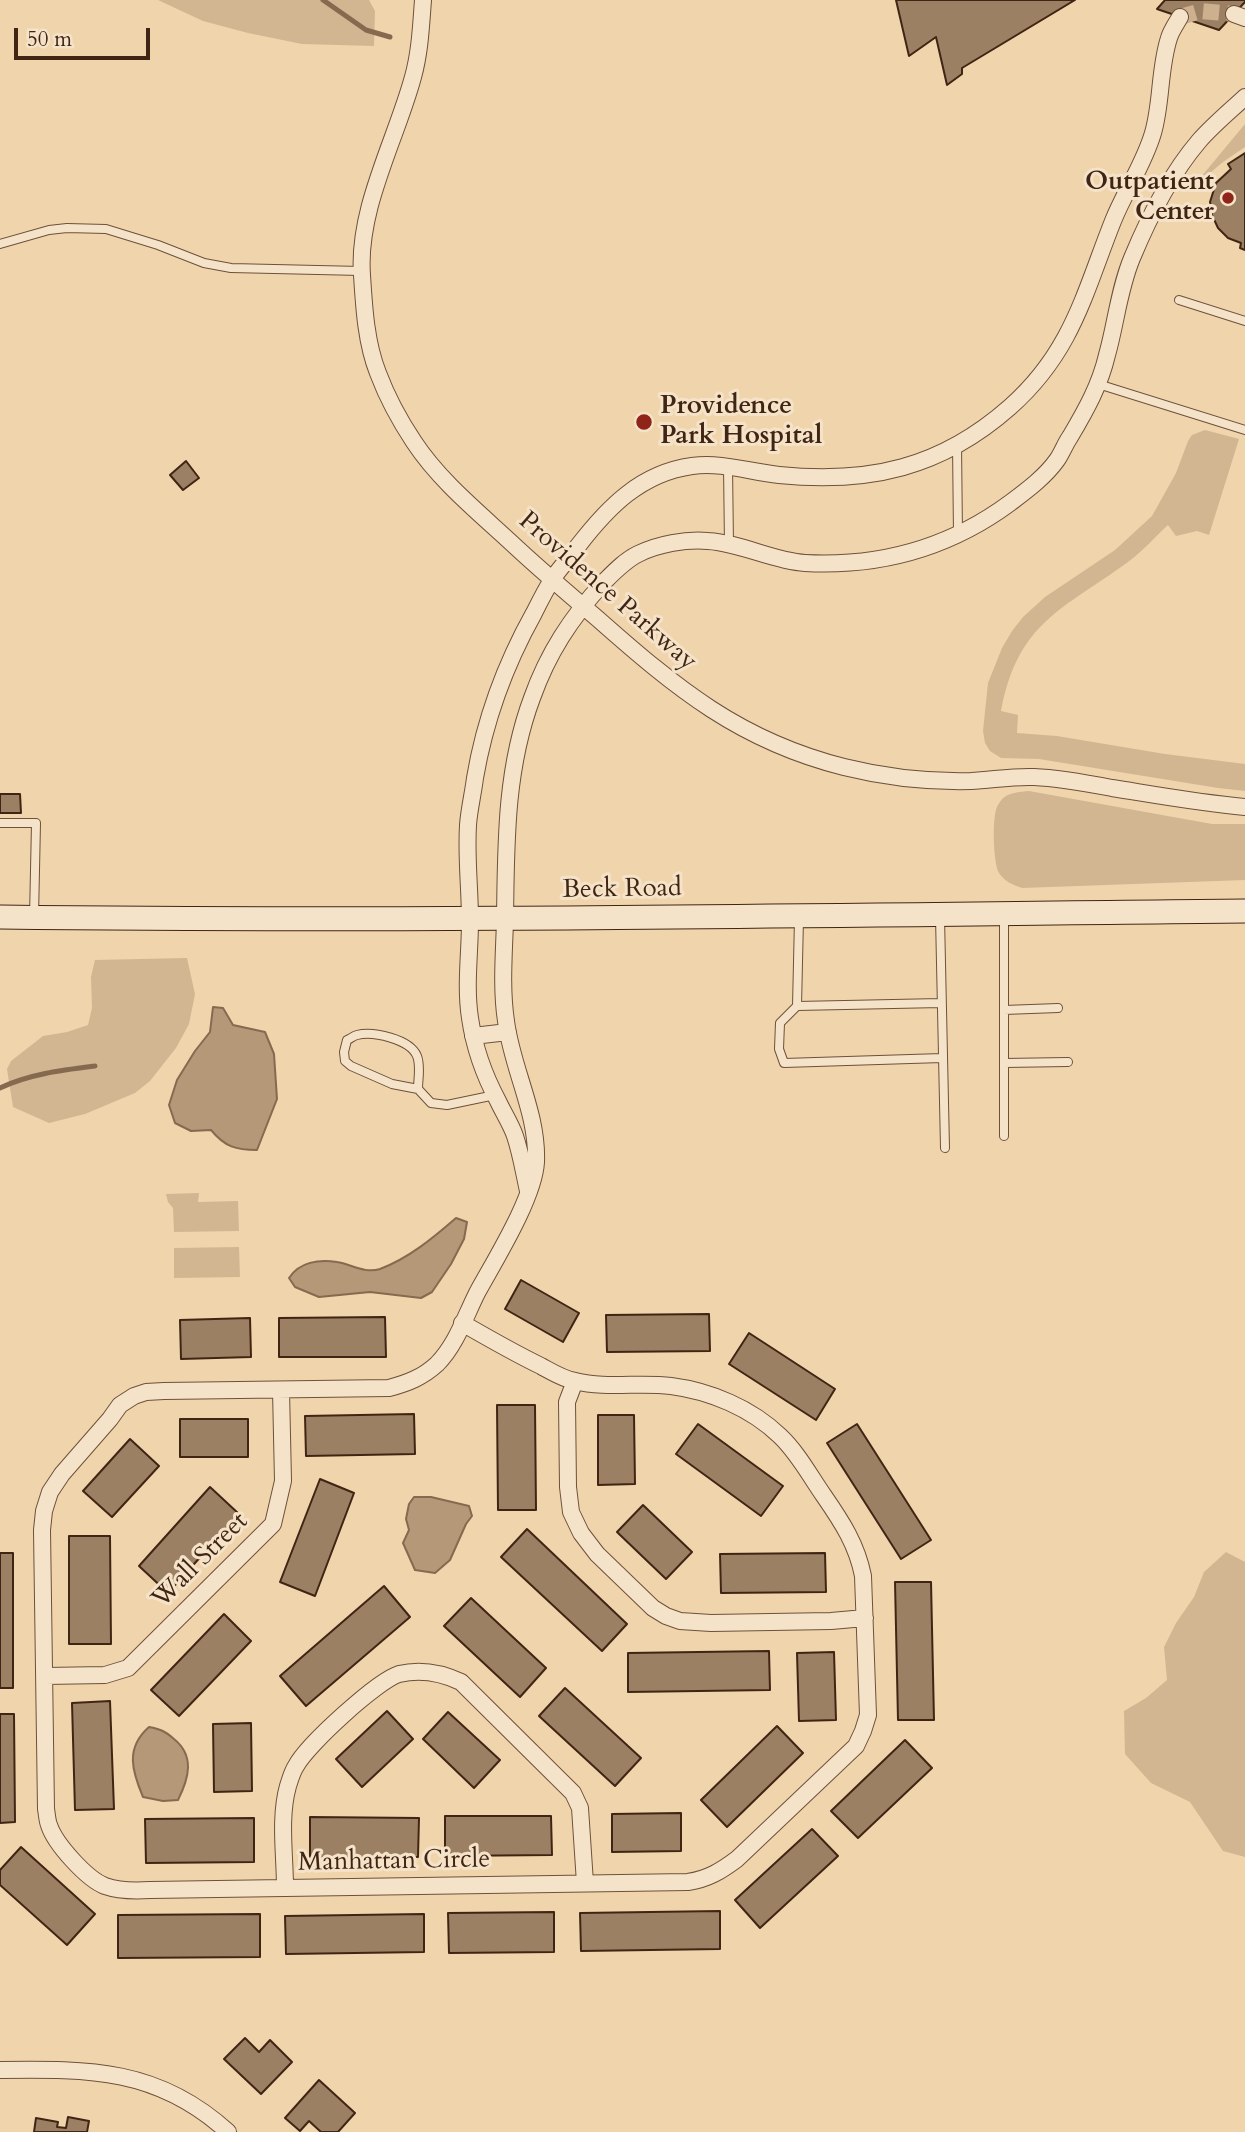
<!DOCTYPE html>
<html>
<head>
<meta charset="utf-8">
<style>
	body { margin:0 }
	#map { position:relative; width:1245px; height:2132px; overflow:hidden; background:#f0d4ac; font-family:Cardo,serif }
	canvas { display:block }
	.scale { position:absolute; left:14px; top:28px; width:136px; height:32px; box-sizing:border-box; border:4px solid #412514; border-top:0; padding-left:9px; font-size:21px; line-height:24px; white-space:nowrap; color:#412514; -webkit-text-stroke:5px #f5e3c9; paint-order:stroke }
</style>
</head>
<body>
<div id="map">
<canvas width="1245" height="2132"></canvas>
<div class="scale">50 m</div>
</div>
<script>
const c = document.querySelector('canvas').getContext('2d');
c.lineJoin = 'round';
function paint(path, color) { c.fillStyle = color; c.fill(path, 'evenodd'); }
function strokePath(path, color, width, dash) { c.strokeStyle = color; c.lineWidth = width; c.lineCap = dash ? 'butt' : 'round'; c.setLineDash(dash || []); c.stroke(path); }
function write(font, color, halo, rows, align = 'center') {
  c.font = font + ' Cardo,serif'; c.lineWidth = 6; c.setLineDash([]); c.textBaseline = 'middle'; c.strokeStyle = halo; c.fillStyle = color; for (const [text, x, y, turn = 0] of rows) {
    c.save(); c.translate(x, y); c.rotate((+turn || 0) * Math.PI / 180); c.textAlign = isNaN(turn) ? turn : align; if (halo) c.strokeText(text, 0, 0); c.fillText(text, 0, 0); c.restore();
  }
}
paint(new Path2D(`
	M 158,0 L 369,0 L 375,11 L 374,46 L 302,44 L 248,33 L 203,21 Z
	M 1245,124 L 1245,147 L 1223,162 L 1191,189 Z
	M 1205,430 L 1239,439 L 1209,535 L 1197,531 L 1176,536 L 1168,525 C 1155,537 1143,551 1128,562 C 1062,610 1018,622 1001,711 L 1018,715 L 1017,733 L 1057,736 L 1165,754 L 1245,764 L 1245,791 L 1218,788 L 1039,759 L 1001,758 L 990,751 L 985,743 L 983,731 L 988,683 L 1002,648 L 1012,631 L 1023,617 L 1045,597 L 1115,550 L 1152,516 L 1176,473 L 1188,441 L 1192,435 Z
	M 1029,791 L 1212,824 L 1245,824 L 1245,880 L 1022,888 C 1013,885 1004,881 999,873 C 993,863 992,817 997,807 C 997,806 1002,799 1003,798 C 1011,792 1020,792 1029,791 Z
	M 187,958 L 195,994 L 189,1024 L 176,1048 L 150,1081 L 135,1093 L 85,1114 L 49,1123 L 13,1107 L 7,1069 L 11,1061 L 43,1036 L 67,1032 L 88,1025 L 92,1008 L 91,977 L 95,960 Z
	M 199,1193 L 198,1202 L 238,1201 L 239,1231 L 174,1232 L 173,1208 L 168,1202 L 166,1194 Z
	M 239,1247 L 240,1277 L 174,1278 L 174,1248 Z
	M 1226,1552 L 1245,1562 L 1245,1857 L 1223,1851 L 1190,1802 L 1151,1783 L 1125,1754 L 1124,1711 L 1146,1698 L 1167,1680 L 1164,1647 L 1176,1623 L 1194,1597 L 1204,1572 Z`), '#d2b692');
const water = new Path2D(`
	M 213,1007 L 223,1008 L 233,1025 L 265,1032 L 274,1054 L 277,1099 L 257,1150 C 236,1150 225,1147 211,1130 L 191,1131 L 175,1123 L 169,1105 L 177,1080 L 195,1051 L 210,1032 Z
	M 456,1218 L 467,1222 L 464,1239 L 451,1264 L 432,1292 L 421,1298 L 370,1292 L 319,1297 L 295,1287 L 289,1278 C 299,1262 319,1259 337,1262 C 351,1264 365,1274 380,1269 C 409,1258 433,1238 456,1218 Z
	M 414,1497 L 431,1497 L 469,1506 L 472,1516 L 466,1524 L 450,1560 L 435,1573 L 415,1570 L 403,1543 L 409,1530 L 406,1519 L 409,1504 Z
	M 149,1727 C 160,1729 165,1731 174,1739 C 195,1756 189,1778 178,1800 L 163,1801 L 143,1797 C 132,1771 125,1748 149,1727 Z`);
paint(water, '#b49878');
strokePath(water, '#866a50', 2);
strokePath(new Path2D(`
	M 323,0 L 366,30 L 390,37
	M 0,1088 C 29,1074 63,1070 95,1066`), '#866a50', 5);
const building = new Path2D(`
	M 896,0 L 1075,0 L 962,68 L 962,74 L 947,85 L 936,37 L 909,56 Z
	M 1165,0 L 1245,0 L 1245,2 L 1219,30 L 1157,9 Z
	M 1245,153 L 1245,250 L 1240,248 L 1241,243 L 1228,238 L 1218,228 L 1212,215 L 1210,202 L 1216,183 L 1231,169 L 1228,164 Z
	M 186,461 L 199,478 L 183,490 L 170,475 Z
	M 0,794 L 20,794 L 21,813 L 0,813 Z
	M 521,1280 L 579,1313 L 563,1342 L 505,1309 Z
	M 709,1314 L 710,1351 L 607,1352 L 606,1315 Z
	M 385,1317 L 386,1357 L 279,1357 L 279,1318 Z
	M 250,1318 L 251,1357 L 181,1359 L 180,1320 Z
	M 749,1333 L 835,1389 L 816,1420 L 729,1364 Z
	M 497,1405 L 535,1405 L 536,1510 L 498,1510 Z
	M 414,1414 L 415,1454 L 306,1456 L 305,1416 Z
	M 598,1415 L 634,1415 L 635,1484 L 598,1485 Z
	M 180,1419 L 248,1419 L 248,1457 L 180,1457 Z
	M 698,1424 L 783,1486 L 761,1516 L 676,1454 Z
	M 857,1424 L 931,1540 L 901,1559 L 827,1443 Z
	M 130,1439 L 159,1466 L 112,1517 L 83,1491 Z
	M 320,1479 L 354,1493 L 315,1596 L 280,1582 Z
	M 210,1487 L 239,1514 L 168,1593 L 139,1566 Z
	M 643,1505 L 692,1552 L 666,1579 L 617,1532 Z
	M 527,1529 L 627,1624 L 602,1651 L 501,1557 Z
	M 69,1536 L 110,1536 L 111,1644 L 69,1644 Z
	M 0,1553 L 13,1553 L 13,1688 L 0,1688 Z
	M 825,1553 L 826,1592 L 721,1593 L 720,1554 Z
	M 895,1582 L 931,1582 L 934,1720 L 898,1720 Z
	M 384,1586 L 410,1617 L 306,1706 L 280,1676 Z
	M 471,1598 L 546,1668 L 520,1697 L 444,1626 Z
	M 224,1614 L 251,1641 L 179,1716 L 151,1690 Z
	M 769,1651 L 770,1690 L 628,1692 L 628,1653 Z
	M 834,1652 L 836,1720 L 799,1721 L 797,1653 Z
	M 565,1688 L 641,1758 L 615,1786 L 539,1716 Z
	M 110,1701 L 114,1809 L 75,1810 L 72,1703 Z
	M 387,1711 L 413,1739 L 362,1787 L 336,1759 Z
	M 448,1712 L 500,1760 L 474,1788 L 423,1739 Z
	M 0,1714 L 14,1714 L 15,1822 L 0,1823 Z
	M 251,1723 L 252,1791 L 214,1792 L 213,1724 Z
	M 777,1726 L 803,1753 L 727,1827 L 701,1800 Z
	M 905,1740 L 932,1768 L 858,1838 L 831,1811 Z
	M 681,1813 L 681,1851 L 612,1852 L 612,1814 Z
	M 445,1816 L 551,1816 L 552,1855 L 445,1856 Z
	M 310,1817 L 419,1818 L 418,1857 L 310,1857 Z
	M 254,1818 L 254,1862 L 146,1863 L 145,1819 Z
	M 812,1829 L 838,1856 L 760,1928 L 735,1900 Z
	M 21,1847 L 95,1914 L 67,1945 L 0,1885 L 0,1870 Z
	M 720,1911 L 720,1949 L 581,1951 L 580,1913 Z
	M 554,1912 L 554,1952 L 449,1953 L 448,1913 Z
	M 260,1914 L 260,1957 L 118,1958 L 118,1915 Z
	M 424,1914 L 424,1952 L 286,1954 L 285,1916 Z
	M 245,2038 L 259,2052 L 270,2040 L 292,2062 L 261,2094 L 224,2059 Z
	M 319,2080 L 355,2113 L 338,2132 L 321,2132 L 309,2121 L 300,2131 L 285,2118 Z
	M 68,2117 L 89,2121 L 87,2132 L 34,2132 L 36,2118 L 58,2122 L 57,2127 L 66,2128 Z`);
paint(building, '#9c8063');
strokePath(building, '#412514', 2);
strokePath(new Path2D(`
	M 1180,17 L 1201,11 L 1234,14`), '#cdb18e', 16, [16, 8]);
const service = new Path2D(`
	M 0,244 L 49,230 L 67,228 L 106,229 L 158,245 L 204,263 L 231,268 L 361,271
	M 1179,300 L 1245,321
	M 1098,384 L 1245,430
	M 957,444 L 958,535
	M 728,466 L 729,545
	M 0,823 L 36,823 L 34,917
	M 940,917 L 945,1148
	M 799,919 L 797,1006 L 780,1023 L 779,1049 L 784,1063 L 942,1058
	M 797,1006 L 941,1003
	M 1004,1010 L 1058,1008
	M 1004,1063 L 1068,1062
	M 418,1089 C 418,1079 421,1066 417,1056 C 410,1039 373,1031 357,1035 C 353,1036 350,1039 347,1040 L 344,1052 L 345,1061 L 351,1066 L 392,1084 L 418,1089 L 431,1103 L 447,1105 L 495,1095
	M 1004,1136 L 1004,917`);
const minor = new Path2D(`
	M 423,0 C 421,26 420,52 413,77 C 396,140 357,209 362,275 C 364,307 366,343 378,373 C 387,397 400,421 414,442 C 441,483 482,515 518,549 C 544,573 571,596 598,619 C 676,688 740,741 844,767 C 884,777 929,782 971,781 C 992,780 1013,776 1034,777 C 1060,778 1086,783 1112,788 C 1156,795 1200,803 1245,807
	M 1234,14 L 1245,18
	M 473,1036 L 508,1032
	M 528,1191 C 524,1173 521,1154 515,1136 C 511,1124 503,1112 498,1101 C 484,1075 474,1046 470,1018 C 465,986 470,953 470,921 C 470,889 466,858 468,825 C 469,810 473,794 475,778 C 485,719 505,665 534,613 C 540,601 546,589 553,578 C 561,567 570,557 578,546 C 608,507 641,473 692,466 C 722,462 750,472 779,475 C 869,484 941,468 1010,407 C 1072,352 1084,294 1113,221 C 1125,191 1144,164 1153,133 C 1162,102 1159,69 1169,38 C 1171,31 1176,24 1180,17
	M 462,1323 C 488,1338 514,1353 541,1366 C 552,1372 563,1379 575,1381 C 606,1389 639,1382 671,1386 C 710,1391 751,1408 780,1436 C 798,1453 810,1476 824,1496 C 842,1522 857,1545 863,1576 L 868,1715 L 863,1731 L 856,1746 L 737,1859 C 721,1871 708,1879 688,1882 L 150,1890 C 135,1891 119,1891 105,1886 C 87,1879 55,1844 49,1825 C 47,1820 47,1814 46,1809 L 42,1530 L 44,1511 L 50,1492 L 62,1474 L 110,1419 L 120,1405 L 134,1396 L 146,1392 L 164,1391 L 389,1388 C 408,1383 423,1377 437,1364 C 456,1345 465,1317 477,1293 C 495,1260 534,1198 536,1162 C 538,1113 512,1069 506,1021 C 501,988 504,954 505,921 C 506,845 505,770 532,698 C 548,653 571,618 603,583 C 613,573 624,561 638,554 C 658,544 686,539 708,541 C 741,543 773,561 805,563 C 881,567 949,548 1010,503 C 1026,491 1045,477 1057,460 C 1062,453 1065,444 1070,437 C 1086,410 1100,385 1107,355 C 1116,323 1119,289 1132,258 C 1149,217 1170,175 1199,141 C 1213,125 1230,111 1245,97
	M 575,1381 L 567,1402 L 568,1487 L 571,1512 L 581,1533 L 597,1554 L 653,1608 L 666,1616 L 680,1621 L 711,1623 L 831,1621 L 865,1618
	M 45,1676 L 105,1675 L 128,1668 L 273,1524 L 283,1481 L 281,1390
	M 285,1888 C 285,1855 279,1818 288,1786 C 290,1780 292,1772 296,1766 C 307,1745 377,1681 399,1674 C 420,1669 442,1673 461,1682 L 573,1793 L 580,1808 L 585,1883
	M 0,2070 C 89,2069 158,2068 228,2132`);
const secondary = new Path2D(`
	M 0,917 C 415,922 830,915 1245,911`);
strokePath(service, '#6d513a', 10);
strokePath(minor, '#6d513a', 18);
strokePath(secondary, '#412514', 25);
strokePath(service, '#f5e3c9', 8);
strokePath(minor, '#f5e3c9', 16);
strokePath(secondary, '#f5e3c9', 23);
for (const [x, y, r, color] of [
	[1228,198,7,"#8f2418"],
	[644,422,9,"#8f2418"]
]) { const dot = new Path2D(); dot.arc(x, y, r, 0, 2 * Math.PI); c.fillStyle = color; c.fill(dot); strokePath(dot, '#f5e3c9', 2.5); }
write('bold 26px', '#412514', '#f5e3c9', [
	["Outpatient",1214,183],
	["Center",1214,213],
	["Providence",660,407,"left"],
	["Park Hospital",660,437,"left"]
], 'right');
write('26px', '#412514', '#f5e3c9', [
	["Providence Parkway",607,592,41],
	["Beck Road",622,890,-1],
	["Wall Street",201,1561,-45],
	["Manhattan Circle",394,1862,-1]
]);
</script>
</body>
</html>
